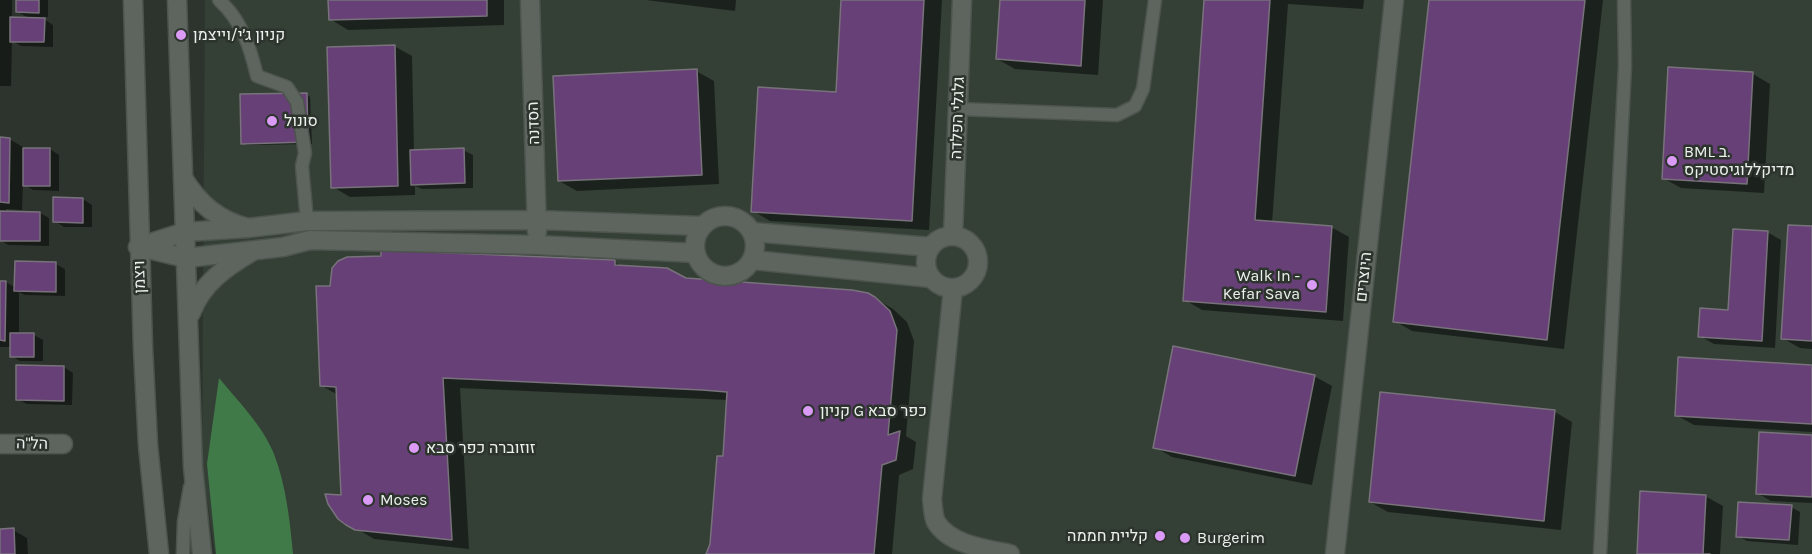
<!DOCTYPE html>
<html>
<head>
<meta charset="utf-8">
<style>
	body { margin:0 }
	canvas { display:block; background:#2d342d }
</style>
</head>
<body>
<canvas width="1812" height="554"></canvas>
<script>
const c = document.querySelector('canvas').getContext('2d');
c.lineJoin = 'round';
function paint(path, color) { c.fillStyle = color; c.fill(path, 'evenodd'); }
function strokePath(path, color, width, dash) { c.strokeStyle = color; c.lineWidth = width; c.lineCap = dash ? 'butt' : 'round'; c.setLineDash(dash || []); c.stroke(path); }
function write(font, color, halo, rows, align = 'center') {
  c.font = font + ' Karla,Heebo,sans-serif'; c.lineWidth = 5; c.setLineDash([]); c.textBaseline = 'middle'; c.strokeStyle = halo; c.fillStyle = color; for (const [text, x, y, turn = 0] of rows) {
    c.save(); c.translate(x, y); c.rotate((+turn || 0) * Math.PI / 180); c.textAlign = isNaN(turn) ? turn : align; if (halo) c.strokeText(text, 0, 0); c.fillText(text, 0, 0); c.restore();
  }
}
paint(new Path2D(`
	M 205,0 L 1812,0 L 1812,554 L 215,554 L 202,464 Z`), '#343f35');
paint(new Path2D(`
	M 219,378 C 238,401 263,426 274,454 C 286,485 290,521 293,554 L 216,554 L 207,464 Z`), '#407a49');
paint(new Path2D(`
	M 0,0 L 12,0 L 12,19 L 30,19 L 17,11 L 17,0 L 48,0 L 48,17 L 41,17 L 53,25 L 53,47 L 21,46 L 12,41 L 11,86 L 0,86 Z
	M 330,0 L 504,0 L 504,25 L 348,30 L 330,19 Z
	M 646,0 L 736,0 L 735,11 Z
	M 843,0 L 942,0 L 929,230 L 770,221 L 753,211 L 838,93 Z
	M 1002,0 L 1103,0 L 1098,75 L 1015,69 L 997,59 Z
	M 1206,0 L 1364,0 L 1363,9 L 1288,4 L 1272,223 L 1331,227 L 1349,237 L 1343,321 L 1202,310 L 1185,300 Z
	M 1431,0 L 1603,0 L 1564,349 L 1412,331 L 1395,321 Z
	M 394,46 L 412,56 L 414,151 L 463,150 L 473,155 L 473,188 L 422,189 L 415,186 L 415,195 L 350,197 L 333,187 Z
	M 1670,68 L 1753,74 L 1770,84 L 1764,193 L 1681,188 L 1663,178 Z
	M 696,71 L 714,81 L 719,184 L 577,191 L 559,181 Z
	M 306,94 L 310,97 L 312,144 L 247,145 L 243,143 Z
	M 0,139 L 9,139 L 23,147 L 23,149 L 50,149 L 59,155 L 59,191 L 33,190 L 23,184 L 22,210 L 6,209 L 6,212 L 40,213 L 49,218 L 49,246 L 8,245 L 0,240 Z
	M 83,199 L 92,205 L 92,227 L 64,227 L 55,221 Z
	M 1812,228 L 1812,349 L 1800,348 L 1782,338 Z
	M 1767,232 L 1781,240 L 1775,348 L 1714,344 L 1700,336 L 1730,312 Z
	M 614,262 L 623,267 L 685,280 L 867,294 L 893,309 L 907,322 L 914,341 L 906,436 L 916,442 L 913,469 L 899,475 L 892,554 L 708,554 L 712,544 L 724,458 L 728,400 L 460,388 L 469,549 L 374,539 L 339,518 L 342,497 L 338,395 L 322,386 Z
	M 56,264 L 65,269 L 65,296 L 25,295 L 19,292 L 19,334 L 34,335 L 43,340 L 43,361 L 20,361 L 11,356 L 11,347 L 0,347 L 0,282 L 6,282 L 16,288 Z
	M 64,367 L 73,373 L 72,405 L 27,404 L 17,399 Z
	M 1812,367 L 1812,432 L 1694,425 L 1676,415 Z
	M 1314,376 L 1332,386 L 1312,485 L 1172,457 L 1155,447 Z
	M 1381,394 L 1555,412 L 1572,422 L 1561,530 L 1388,512 L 1370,502 Z
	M 1812,436 L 1812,503 L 1771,501 L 1757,493 Z
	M 1705,496 L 1723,506 L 1720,554 L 1638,554 Z
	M 1791,507 L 1800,512 L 1798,545 L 1747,541 L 1738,536 Z
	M 0,530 L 13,530 L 27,538 L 28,554 L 0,554 Z`), '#0007');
const building = new Path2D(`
	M 16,0 L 39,0 L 39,13 L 16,12 Z
	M 328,0 L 487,0 L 487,16 L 329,20 Z
	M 841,0 L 924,0 L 912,221 L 751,212 L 758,87 L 836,92 Z
	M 1000,0 L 1085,0 L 1081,66 L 996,59 Z
	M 1204,0 L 1270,0 L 1255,220 L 1332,226 L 1326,312 L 1183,301 Z
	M 1429,0 L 1585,0 L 1547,340 L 1393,322 Z
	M 10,17 L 45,18 L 44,42 L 10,42 Z
	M 395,45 L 398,186 L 331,188 L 327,47 Z
	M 1668,67 L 1753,72 L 1747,184 L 1662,179 Z
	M 697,69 L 702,175 L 558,181 L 553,76 Z
	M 307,93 L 308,142 L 241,144 L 240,94 Z
	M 0,137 L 10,138 L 9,203 L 0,202 Z
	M 23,148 L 50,148 L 50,186 L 23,186 Z
	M 464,148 L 465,183 L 411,185 L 410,150 Z
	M 53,197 L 83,198 L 83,223 L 53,222 Z
	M 0,211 L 40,212 L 40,241 L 0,241 Z
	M 1788,225 L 1812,226 L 1812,341 L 1781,339 Z
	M 1733,229 L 1768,231 L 1762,341 L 1698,337 L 1700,308 L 1728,310 Z
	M 381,250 L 615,260 L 615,265 L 667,268 L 686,278 L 852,290 L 868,293 L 875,297 L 890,311 L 897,330 L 888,435 L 900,431 L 896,460 L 882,465 L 874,554 L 706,554 L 710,544 L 717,456 L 723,456 L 727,392 L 702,390 L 443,378 L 452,540 L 355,530 L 346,525 L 338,519 L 328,504 L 325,494 L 341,495 L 336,387 L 320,386 L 316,286 L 330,286 L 332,268 L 338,261 L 347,257 L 381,256 Z
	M 15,261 L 56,262 L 56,292 L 14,291 Z
	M 0,281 L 6,281 L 5,341 L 0,340 Z
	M 10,333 L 34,333 L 34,357 L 10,357 Z
	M 1173,346 L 1315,375 L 1295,476 L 1153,448 Z
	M 1678,357 L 1812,365 L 1812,424 L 1675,416 Z
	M 16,365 L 64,366 L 64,401 L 16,400 Z
	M 1380,392 L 1555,410 L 1544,521 L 1369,502 Z
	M 1759,432 L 1812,435 L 1812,497 L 1756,494 Z
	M 1640,491 L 1706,495 L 1703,554 L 1710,554 L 1637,554 Z
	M 1738,502 L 1792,505 L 1789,540 L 1736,537 Z
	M 14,528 L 15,554 L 0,554 L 0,529 Z`);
paint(building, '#674077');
strokePath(building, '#78727b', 1.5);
const lane = new Path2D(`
	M 219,0 C 242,21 250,47 257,76 L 287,87 L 297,102 L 305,153 L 302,166 L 307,221
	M 958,109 L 1117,115 L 1135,106 L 1143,89 L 1155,0
	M 183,554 L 184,522 L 190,487
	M 1600,554 L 1625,66 L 1624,0`);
const street = new Path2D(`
	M 530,0 L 537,232
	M695 246a30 30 0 1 1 60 0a30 30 0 1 1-60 0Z
	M 752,232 L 931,247
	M926 262a26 26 0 1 1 52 0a26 26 0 1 1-52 0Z
	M 953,236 L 962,0
	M 138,247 L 185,232 L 248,228 L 307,221 L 538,220 L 702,226
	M 140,247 L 186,258 L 283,247 L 310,240 L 537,245 L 695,253
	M 753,260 L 931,278
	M 953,288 L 932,499 C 933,506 933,516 936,522 C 950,545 986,549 1010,554
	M 0,444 L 63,444
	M 1335,554 L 1394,0`);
const secondary = new Path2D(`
	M 133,0 L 143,348 L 148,445 L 159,554
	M 177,0 L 193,467 L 202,554
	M 183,178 C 199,204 218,220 248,228
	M 191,313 C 202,283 226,267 253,251`);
strokePath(lane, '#4d534d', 15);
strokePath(street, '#4d534d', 21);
strokePath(secondary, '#4d534d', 21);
strokePath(lane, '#5e655e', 12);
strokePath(street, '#5e655e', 18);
strokePath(secondary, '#5e655e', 18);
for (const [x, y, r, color] of [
	[181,35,6,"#db9af6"],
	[272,121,6,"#db9af6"],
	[1672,161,6,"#db9af6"],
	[1312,285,6,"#db9af6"],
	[808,411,6,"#db9af6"],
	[414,448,6,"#db9af6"],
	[368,500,6,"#db9af6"],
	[1160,536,6,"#db9af6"],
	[1185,538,6,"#db9af6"]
]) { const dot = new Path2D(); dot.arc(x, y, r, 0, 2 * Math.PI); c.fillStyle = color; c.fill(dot); strokePath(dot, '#2d342d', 2); }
write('16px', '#edf1ed', '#2d342d', [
	["קניון ג׳י/וייצמן",193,35],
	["סונול",284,121],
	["BML ב.",1684,152],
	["מדיקללוגיסטיקס",1684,170],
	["Walk In -",1300,276,"right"],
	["Kefar Sava",1300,294,"right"],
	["קניון G כפר סבא",820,411],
	["זוזוברה כפר סבא",426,448],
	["Moses",380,500],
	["קליית חממה",1148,536,"right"],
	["Burgerim",1197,538]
], 'left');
write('16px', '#edf1ed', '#2d342d', [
	["גלגלי הפלדה",958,118,-88],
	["הסדנה",534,123,-92],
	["ויצמן",140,277,-92],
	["היוצרים",1364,277,-84],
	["הל\"ה",32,444,1]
]);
</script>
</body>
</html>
